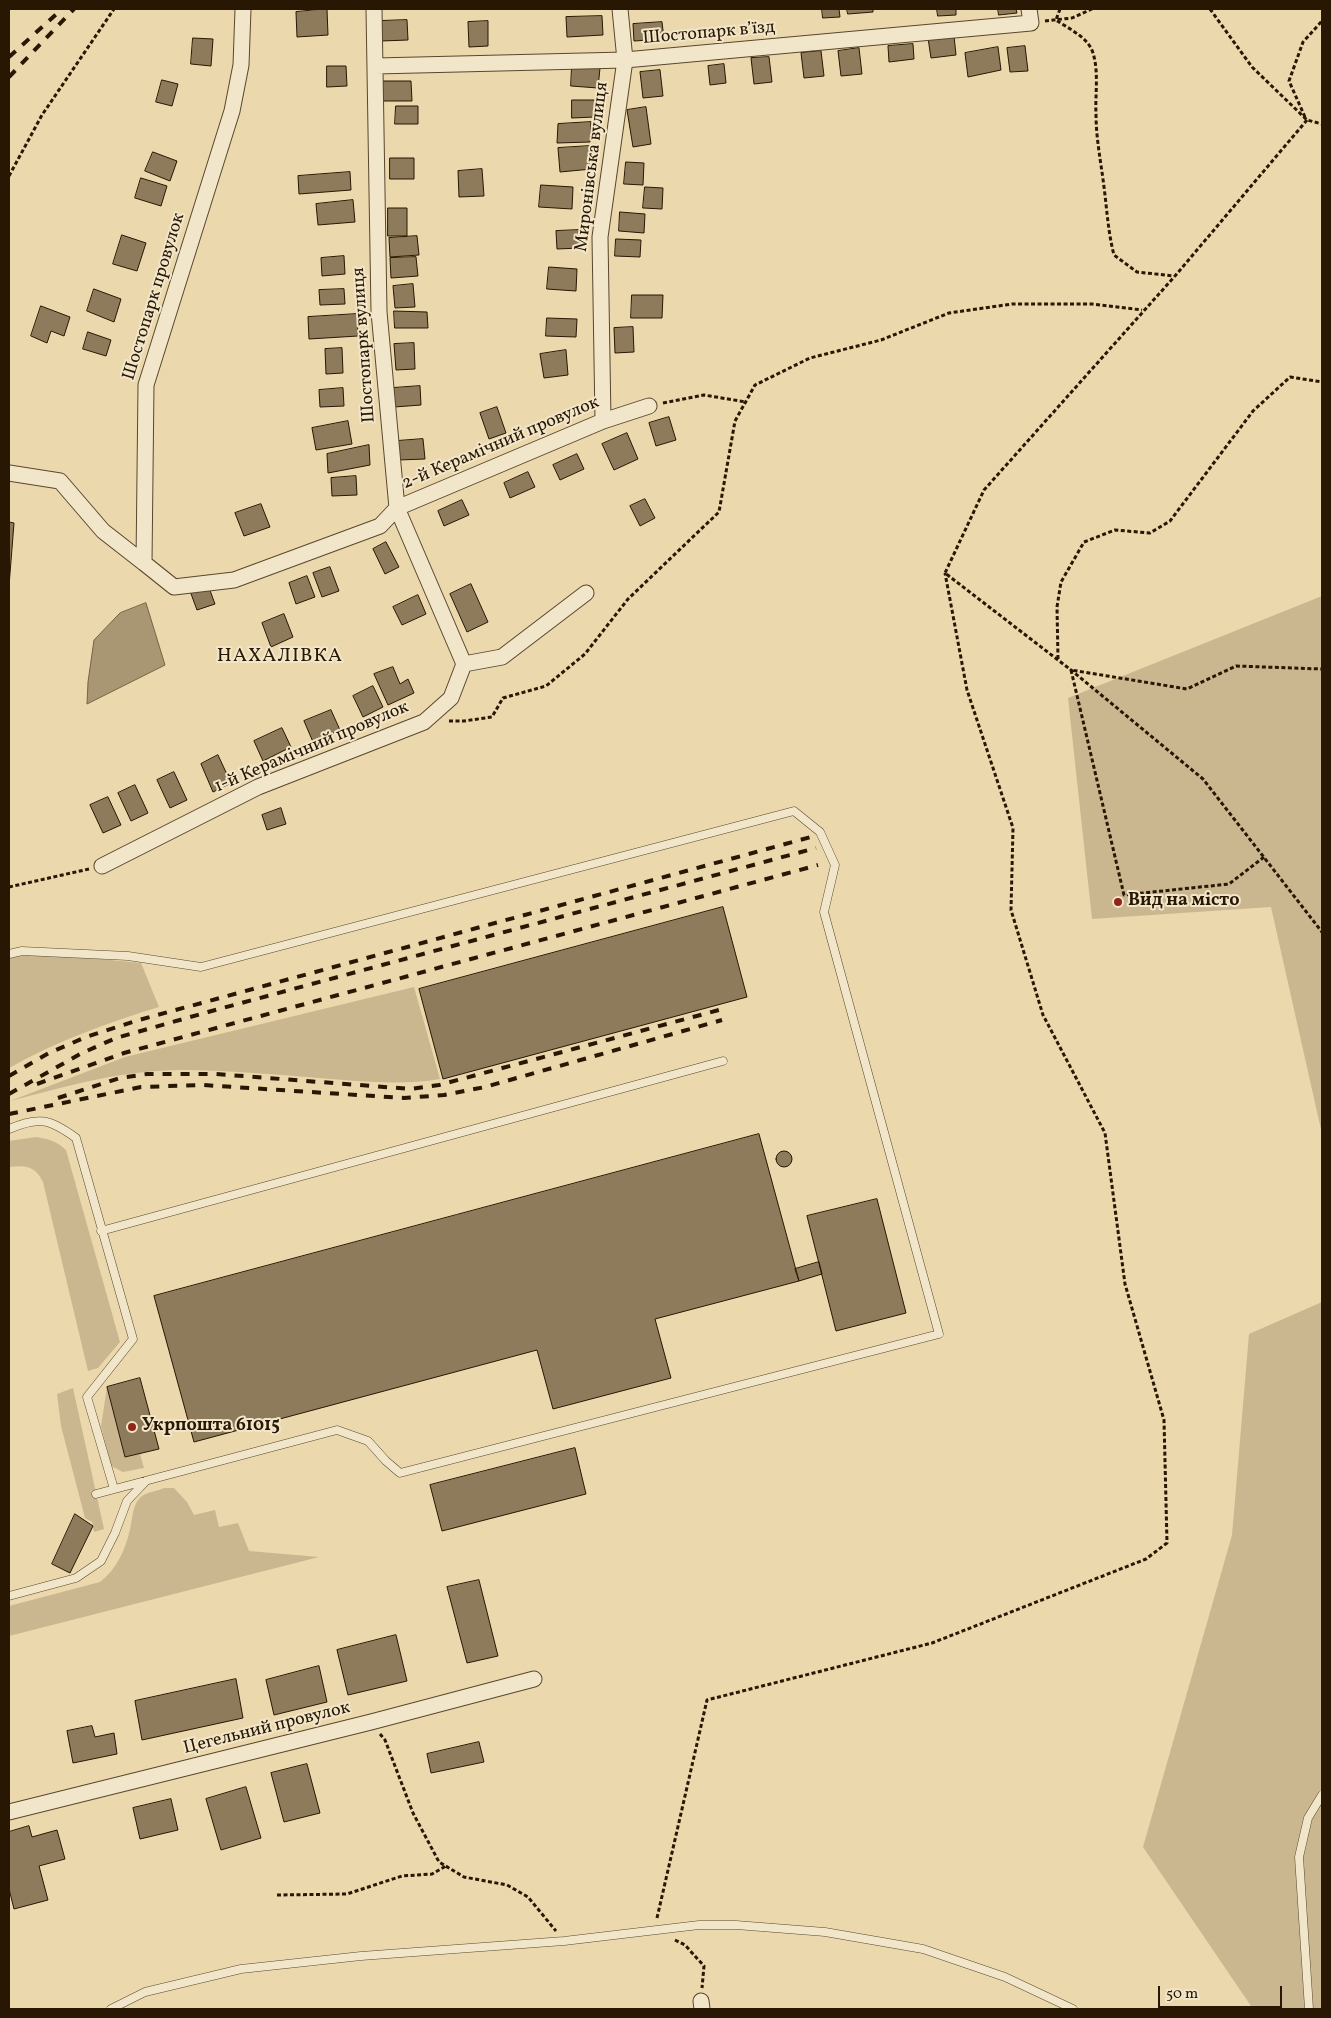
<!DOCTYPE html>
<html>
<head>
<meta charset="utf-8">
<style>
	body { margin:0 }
	#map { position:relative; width:1331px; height:2018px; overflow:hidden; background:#ebd8ad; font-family:Vollkorn,serif }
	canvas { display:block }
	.frame { position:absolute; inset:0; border:10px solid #281702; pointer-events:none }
	.scale { position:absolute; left:1158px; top:1986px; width:124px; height:22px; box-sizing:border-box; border:2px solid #281702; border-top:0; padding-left:6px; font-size:15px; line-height:18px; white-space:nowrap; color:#281702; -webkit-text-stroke:4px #f2e6ca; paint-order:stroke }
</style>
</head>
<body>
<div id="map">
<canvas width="1331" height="2018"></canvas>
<div class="frame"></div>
<div class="scale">50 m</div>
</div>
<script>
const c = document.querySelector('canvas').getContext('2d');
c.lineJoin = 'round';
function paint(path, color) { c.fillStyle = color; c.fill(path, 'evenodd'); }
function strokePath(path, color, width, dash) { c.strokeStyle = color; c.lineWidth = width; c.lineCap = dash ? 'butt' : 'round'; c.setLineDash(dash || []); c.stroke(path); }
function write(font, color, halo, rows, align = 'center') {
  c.font = font + ' Vollkorn,serif'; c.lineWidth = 4; c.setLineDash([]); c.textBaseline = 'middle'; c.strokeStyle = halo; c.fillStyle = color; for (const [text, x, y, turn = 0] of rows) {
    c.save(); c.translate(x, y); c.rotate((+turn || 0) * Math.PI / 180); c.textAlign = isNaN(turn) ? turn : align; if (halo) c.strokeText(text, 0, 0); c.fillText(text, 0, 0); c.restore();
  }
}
paint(new Path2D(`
	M 1322,596 L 1322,1134 L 1271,907 L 1092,919 L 1068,698 Z
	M 27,955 L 69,956 L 141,963 L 159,1007 C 107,1023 57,1041 9,1068 L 9,958 Z
	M 414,987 L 440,1079 C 399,1086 359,1081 318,1078 C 275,1074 232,1071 189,1070 C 125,1069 71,1085 10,1101 L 125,1057 Z
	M 36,1137 C 48,1139 57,1141 66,1150 L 120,1342 L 98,1368 L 88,1371 L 43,1182 C 35,1166 26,1165 9,1167 L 9,1141 Z
	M 1322,1302 L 1322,2009 L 1253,2009 L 1143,1847 L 1232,1535 L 1249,1334 Z
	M 107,1387 L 125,1457 L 140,1454 L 144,1468 L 123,1472 L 111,1466 L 101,1426 Z
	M 73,1388 L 104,1529 L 94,1532 L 92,1522 L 85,1518 L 61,1426 L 57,1394 Z
	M 164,1488 L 174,1488 L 187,1502 L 194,1515 L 215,1510 L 219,1527 L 238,1523 L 249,1551 L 319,1557 L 9,1636 L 9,1606 L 100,1582 C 116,1570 126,1549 130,1529 C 133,1518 132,1504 142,1496 C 147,1492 158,1491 164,1488 Z`), '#cab790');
const water = new Path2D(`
	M 146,603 L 165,665 L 87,704 L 88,682 L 94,640 L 120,613 Z`);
paint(water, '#a99673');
strokePath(water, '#756346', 1);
const building = new Path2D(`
	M 327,9 L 328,35 L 297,37 L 296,12 Z
	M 822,9 L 839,9 L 840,17 L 823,18 Z
	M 847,9 L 873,9 L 873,12 L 848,14 Z
	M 937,9 L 956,9 L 956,15 L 938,16 Z
	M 998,9 L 1016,9 L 1017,13 L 999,15 Z
	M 602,16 L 603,35 L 567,37 L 566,17 Z
	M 407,20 L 408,40 L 381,41 L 380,21 Z
	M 488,21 L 488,46 L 469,47 L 468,22 Z
	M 662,22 L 664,39 L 634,41 L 633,24 Z
	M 954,36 L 956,55 L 931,58 L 928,38 Z
	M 193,38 L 213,39 L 211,66 L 191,64 Z
	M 913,44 L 914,59 L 889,62 L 888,46 Z
	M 1025,46 L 1028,71 L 1010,72 L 1007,48 Z
	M 998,47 L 1001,70 L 968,77 L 965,53 Z
	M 859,48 L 862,74 L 841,76 L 838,51 Z
	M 821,51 L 824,76 L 804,78 L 801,53 Z
	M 769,57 L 772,82 L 754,84 L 751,58 Z
	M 724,64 L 726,83 L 710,85 L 708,66 Z
	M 327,66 L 346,66 L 347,86 L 327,87 Z
	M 572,66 L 600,68 L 598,88 L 571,86 Z
	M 660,70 L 663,96 L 643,98 L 640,72 Z
	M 162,80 L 178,84 L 172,106 L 156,102 Z
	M 382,81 L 411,81 L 412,101 L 383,101 Z
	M 572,100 L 595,100 L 595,117 L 572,118 Z
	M 396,106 L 418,106 L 418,124 L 395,124 Z
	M 646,107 L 651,144 L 633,147 L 627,110 Z
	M 591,122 L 590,142 L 557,143 L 558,124 Z
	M 590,146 L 592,169 L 560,172 L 558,148 Z
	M 153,152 L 177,161 L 170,181 L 145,171 Z
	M 390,158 L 414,158 L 414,179 L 390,179 Z
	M 626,162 L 644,163 L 643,185 L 624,184 Z
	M 482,169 L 484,196 L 459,197 L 458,171 Z
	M 350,172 L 351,190 L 299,194 L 298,176 Z
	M 141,178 L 167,186 L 161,206 L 135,198 Z
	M 541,185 L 573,187 L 572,209 L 539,207 Z
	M 645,187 L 663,188 L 662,209 L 643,208 Z
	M 353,200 L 355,222 L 318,225 L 316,204 Z
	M 388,208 L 407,208 L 407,236 L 388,236 Z
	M 620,212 L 645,214 L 644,233 L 619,231 Z
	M 579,230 L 580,248 L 557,249 L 556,231 Z
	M 122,235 L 146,243 L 137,271 L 113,264 Z
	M 417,236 L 419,255 L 390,257 L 389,238 Z
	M 616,239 L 641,240 L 640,257 L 615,256 Z
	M 344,256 L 345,274 L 322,276 L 321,258 Z
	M 416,257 L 418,276 L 391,278 L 390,258 Z
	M 549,267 L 577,269 L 576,291 L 547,289 Z
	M 413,284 L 415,307 L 395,308 L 393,286 Z
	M 94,289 L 121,299 L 114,322 L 87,311 Z
	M 344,289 L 345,304 L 320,305 L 319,290 Z
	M 632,295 L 663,295 L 662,318 L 631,318 Z
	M 41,306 L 70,317 L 64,336 L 51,331 L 47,343 L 31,336 Z
	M 394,311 L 427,312 L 428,328 L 395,328 Z
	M 357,314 L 358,336 L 309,339 L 308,317 Z
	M 547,318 L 577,319 L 576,337 L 546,336 Z
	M 633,327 L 634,352 L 615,353 L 614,328 Z
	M 88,332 L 111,340 L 106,356 L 83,349 Z
	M 414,343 L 415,369 L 396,370 L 394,344 Z
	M 342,348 L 343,373 L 326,374 L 325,349 Z
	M 566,350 L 568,375 L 544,378 L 540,354 Z
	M 420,386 L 421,405 L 394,407 L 393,388 Z
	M 343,388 L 344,406 L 320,407 L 319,390 Z
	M 497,407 L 506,433 L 489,439 L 480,413 Z
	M 669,417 L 676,440 L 656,446 L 649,423 Z
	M 348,421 L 352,444 L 316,450 L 312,428 Z
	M 627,433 L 638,459 L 614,470 L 602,444 Z
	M 423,439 L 425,459 L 398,460 L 397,441 Z
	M 369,445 L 370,465 L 328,473 L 327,454 Z
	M 577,454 L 584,469 L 560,480 L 553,465 Z
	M 528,472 L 535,487 L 510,498 L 504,483 Z
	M 356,476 L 357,495 L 332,496 L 331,478 Z
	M 645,499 L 655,518 L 640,526 L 630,506 Z
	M 462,500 L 469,515 L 444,526 L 438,511 Z
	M 261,504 L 270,527 L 244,536 L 235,513 Z
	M 9,522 L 14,523 L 9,586 Z
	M 386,542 L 399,567 L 385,574 L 373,549 Z
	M 330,567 L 339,591 L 322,597 L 313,573 Z
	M 307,576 L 315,597 L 296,604 L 289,583 Z
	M 471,584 L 488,622 L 467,632 L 450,594 Z
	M 208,585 L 215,604 L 197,610 L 190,591 Z
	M 418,595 L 426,614 L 402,625 L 393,607 Z
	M 284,614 L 293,637 L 271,647 L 262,623 Z
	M 393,667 L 400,684 L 408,679 L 414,693 L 388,705 L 374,674 Z
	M 373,686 L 383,707 L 363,717 L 353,696 Z
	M 331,710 L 340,730 L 313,742 L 304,721 Z
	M 282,728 L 291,747 L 263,761 L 254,741 Z
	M 218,755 L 231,783 L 213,792 L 201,764 Z
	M 174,772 L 187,800 L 170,808 L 157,780 Z
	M 135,785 L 148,813 L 131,821 L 118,793 Z
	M 108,797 L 121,825 L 103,833 L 90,805 Z
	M 281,808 L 286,824 L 267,830 L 262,815 Z
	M 723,907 L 747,997 L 443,1079 L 419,989 Z
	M 759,1134 L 799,1281 L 655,1319 L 671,1378 L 553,1409 L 537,1350 L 194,1442 L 154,1296 Z
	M776 1159a8 8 0 1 1 16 0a8 8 0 1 1-16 0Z
	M 877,1199 L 906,1313 L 836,1331 L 807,1216 Z
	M 819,1262 L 822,1274 L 799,1281 L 795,1269 Z
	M 140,1378 L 159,1449 L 125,1457 L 107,1387 Z
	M 575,1448 L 586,1494 L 442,1531 L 430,1485 Z
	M 75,1514 L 93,1526 L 70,1573 L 52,1564 Z
	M 479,1580 L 498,1656 L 467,1663 L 447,1587 Z
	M 396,1635 L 407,1681 L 348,1695 L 337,1650 Z
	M 319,1666 L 327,1702 L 274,1715 L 266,1680 Z
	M 236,1679 L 243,1718 L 142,1740 L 135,1701 Z
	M 92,1726 L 95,1737 L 114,1733 L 117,1754 L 73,1763 L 67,1731 Z
	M 479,1742 L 484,1762 L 431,1773 L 427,1754 Z
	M 307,1764 L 320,1813 L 284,1822 L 271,1773 Z
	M 246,1787 L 261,1838 L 221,1850 L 206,1799 Z
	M 171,1799 L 178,1830 L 140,1839 L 133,1808 Z
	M 29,1826 L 32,1837 L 57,1830 L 65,1859 L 39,1866 L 48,1900 L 14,1909 L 9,1889 L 9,1832 Z`);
paint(building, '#8d7b5b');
strokePath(building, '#281702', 1);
const service = new Path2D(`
	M 9,954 L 22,951 L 128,956 L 201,967 L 794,811 L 820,832 L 835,865 L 824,912 L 939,1334 L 400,1473 L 386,1461 L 368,1441 L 337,1430 L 96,1494
	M 9,1129 C 39,1116 50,1119 76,1138 L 133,1339 L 87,1397 L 114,1489
	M 101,1231 L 723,1061
	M 9,1596 L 76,1578 L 101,1561 L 115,1533 L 127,1501 L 146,1481
	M 111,2009 L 145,1992 L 241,1969 L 361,1956 L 564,1941 L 699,1925 L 736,1925 L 825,1932 L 923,1949 L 1005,1977 L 1073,2009
	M 1309,2009 L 1299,1857 L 1308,1818 L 1322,1795`);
const minor = new Path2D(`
	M 243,9 L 241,65 L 232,111 L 146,385 L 144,563 L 174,587 L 234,580 L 380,526 L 397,508 L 603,421 L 649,406
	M 374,9 L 379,312 L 397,508 L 464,664
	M 376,66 L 625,60 L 1031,23 L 1029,9
	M 603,421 L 600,237 L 625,60 L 620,9
	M 9,473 L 60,481 L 103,531 L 144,563
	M 102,866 L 258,787 L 424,722 L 451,698 L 464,664 L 502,657 L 586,593
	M 9,1812 L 371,1722 L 534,1679
	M 701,2001 L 702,2009`);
strokePath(service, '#59472d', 9);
strokePath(minor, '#59472d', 17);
strokePath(new Path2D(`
	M 1060,9 L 1056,20 C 1069,29 1088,37 1093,53 C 1099,72 1095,95 1096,114 C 1096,139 1101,162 1104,187 C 1107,210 1108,232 1114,255 L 1137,272 L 1174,276
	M 1210,9 L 1252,67 L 1307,120 L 1322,124
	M 1045,21 L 1072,18 L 1092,9
	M 1305,117 L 1289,81 L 1303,42 L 1322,21
	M 1307,120 L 1175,276 L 984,490 L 945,573 L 1071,670 L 1203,779 L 1322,932
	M 9,176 L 42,115 L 114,9
	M 663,403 L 704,395 L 746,402
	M 1058,659 L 1057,607 L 1061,582 L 1084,542 L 1115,530 L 1150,533 L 1170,521 L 1253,411 L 1290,377 L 1322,382
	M 449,721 L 464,721 L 492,717 L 503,698 L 546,686 L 585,654 L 628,599 L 719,512 L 735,421 L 755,385 L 810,358 L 881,340 L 949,313 L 1012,304 L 1092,304 L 1142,310
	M 1264,857 L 1229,884 L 1124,895 L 1071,670 L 1187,689 L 1236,666 L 1322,669
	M 9,887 L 89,869
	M 380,1734 L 385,1740 L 413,1813 L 439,1862 L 464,1877 L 507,1885 L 528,1897 L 556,1931
	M 277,1895 L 347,1894 L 402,1876 L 432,1874 L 446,1866
	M 657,1918 L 707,1700 L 932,1643 L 1146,1559 L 1167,1543 L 1164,1420 L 1125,1284 L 1105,1133 L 1043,1015 L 1011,910 L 1013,828 L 967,690 L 945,573
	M 675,1940 L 685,1945 L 704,1966 L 702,1988`), '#281702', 3, [4, 2.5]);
strokePath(service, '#f2e6ca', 8);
strokePath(minor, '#f2e6ca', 15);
strokePath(new Path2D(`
	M 9,57 L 62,9
	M 9,77 L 74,9
	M 9,1076 L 49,1053 L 86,1037 L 139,1020 L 811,837
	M 37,1084 L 124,1053 L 818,865
	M 9,1094 L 82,1053 L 116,1038 L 208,1012 L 816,848
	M 58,1098 L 120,1078 L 147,1074 L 216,1074 L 411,1089 L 439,1085 L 719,1010
	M 9,1114 L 141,1087 L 203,1085 L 404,1098 L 444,1095 L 485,1087 L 722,1020`), '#281702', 4, [9, 9]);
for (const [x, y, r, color] of [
	[1118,902,5,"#8f2418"],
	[132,1427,5,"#8f2418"]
]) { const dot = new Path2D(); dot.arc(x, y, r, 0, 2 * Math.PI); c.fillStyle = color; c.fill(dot); strokePath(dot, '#f2e6ca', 2); }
write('18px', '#281702', '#f2e6ca', [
	["Шостопарк в’їзд",709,34,-5],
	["Миронівська вулиця",593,167,-83],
	["Шостопарк провулок",155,297,-73],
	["Шостопарк вулиця",365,345,-94],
	["2-й Керамічний провулок",501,444,-23],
	["1-й Керамічний провулок",312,748,-23],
	["Цегельний провулок",267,1729,-14]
]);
write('bold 18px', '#281702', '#f2e6ca', [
	["Вид на місто",1128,902],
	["Укрпошта 61015",142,1427]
], 'left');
c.letterSpacing = '1px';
write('20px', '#281702', '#f2e6ca', [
	["НАХАЛІВКА",280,657]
]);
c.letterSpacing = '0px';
</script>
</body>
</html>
